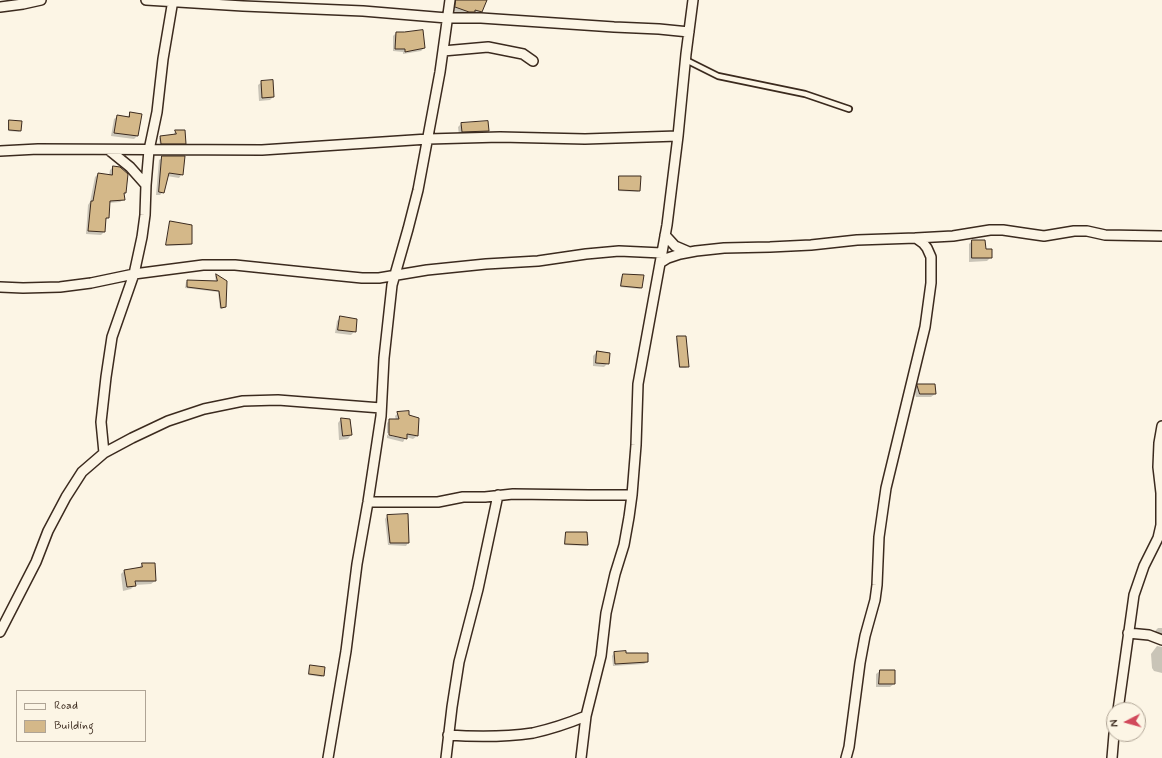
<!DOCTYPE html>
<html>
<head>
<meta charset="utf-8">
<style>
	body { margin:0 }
	#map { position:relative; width:1162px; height:758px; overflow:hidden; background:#fcf5e5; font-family:Mynerve,sans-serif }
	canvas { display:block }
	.legend { position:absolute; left:16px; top:690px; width:130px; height:52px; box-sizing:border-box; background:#fcf5e5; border:1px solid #afa495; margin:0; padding:5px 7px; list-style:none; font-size:12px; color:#3b2a1e }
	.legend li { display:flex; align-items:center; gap:8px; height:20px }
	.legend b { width:20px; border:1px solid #afa495 }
	.north { position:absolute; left:1106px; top:702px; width:40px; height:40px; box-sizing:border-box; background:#fcf5e5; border:1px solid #afa495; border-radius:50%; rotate:264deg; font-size:11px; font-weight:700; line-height:16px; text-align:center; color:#3b2a1e }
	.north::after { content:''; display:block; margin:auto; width:14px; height:18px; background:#d1495b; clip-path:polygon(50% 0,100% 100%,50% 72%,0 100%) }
</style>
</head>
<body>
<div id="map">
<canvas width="1162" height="758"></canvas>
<ul class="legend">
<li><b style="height:5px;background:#fcf5e5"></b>Road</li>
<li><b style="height:11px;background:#d4b889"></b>Building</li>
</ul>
<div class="north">N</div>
</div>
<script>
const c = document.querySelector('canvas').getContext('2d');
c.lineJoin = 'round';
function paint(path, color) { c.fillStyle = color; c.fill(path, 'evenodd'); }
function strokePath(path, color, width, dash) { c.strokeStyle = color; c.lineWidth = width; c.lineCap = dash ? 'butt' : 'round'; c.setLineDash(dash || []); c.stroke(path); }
paint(new Path2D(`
	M 456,0 L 485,0 L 481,12 L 478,15 L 465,15 L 453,11 Z
	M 396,33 L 424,48 L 421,51 L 403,54 L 403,52 L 393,51 L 393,36 Z
	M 262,82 L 273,97 L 270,100 L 259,101 L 258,85 Z
	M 130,114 L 137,136 L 134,139 L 111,136 L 114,119 L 118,116 L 127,117 Z
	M 10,121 L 20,131 L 19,132 L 8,131 L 8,123 Z
	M 461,124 L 488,131 L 484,134 L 459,135 L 458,127 Z
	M 176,131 L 185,143 L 183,145 L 160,145 L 159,138 L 161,137 L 174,135 L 174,133 Z
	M 163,157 L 182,174 L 179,178 L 167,176 L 163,192 L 160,195 L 156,195 L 159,160 Z
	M 113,167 L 125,192 L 123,195 L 124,199 L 120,202 L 109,203 L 108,217 L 105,221 L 104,232 L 101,235 L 86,234 L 88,205 L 90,202 L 95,177 L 98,174 L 109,176 L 110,170 Z
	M 619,177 L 639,191 L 638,192 L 618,191 L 618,178 Z
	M 170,222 L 191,244 L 190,245 L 166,246 L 169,223 Z
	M 972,241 L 985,249 L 991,257 L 987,261 L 969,262 L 969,244 Z
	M 216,275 L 225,307 L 224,308 L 220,309 L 218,292 L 185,288 L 186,282 L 188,281 L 216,282 L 215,276 Z
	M 623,275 L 641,288 L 640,289 L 620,287 L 621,277 Z
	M 341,317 L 355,331 L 351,335 L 335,333 L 337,321 Z
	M 678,337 L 688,366 L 686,368 L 679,368 L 676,339 Z
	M 597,352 L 608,363 L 604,367 L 593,366 L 593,356 Z
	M 918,385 L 935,394 L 931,397 L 916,397 L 914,389 Z
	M 398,413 L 418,419 L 417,436 L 413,439 L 406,437 L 403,442 L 387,438 L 387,435 L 405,439 L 405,437 L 387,433 L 387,423 L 390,420 L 396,420 L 395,416 Z
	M 341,419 L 350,420 L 351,435 L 348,439 L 339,440 L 338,423 Z
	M 407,515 L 408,543 L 406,546 L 388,545 L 385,519 L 387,516 Z
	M 566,533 L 587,544 L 586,546 L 564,545 L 565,535 Z
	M 142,564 L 155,581 L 151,584 L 135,585 L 131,589 L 123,591 L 121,574 L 125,570 L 139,568 Z
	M 1158,628 L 1162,628 L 1162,638 L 1155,635 L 1155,631 Z
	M 1157,646 L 1162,647 L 1162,673 L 1154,671 L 1152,668 L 1151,654 Z
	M 614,653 L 626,654 L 647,662 L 644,664 L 613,666 L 612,656 Z
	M 310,666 L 323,675 L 322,677 L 308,675 L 309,667 Z
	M 880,671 L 894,684 L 890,687 L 876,687 L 876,674 Z`), '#0003');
const building = new Path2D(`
	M 456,0 L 487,0 L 482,12 L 475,10 L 475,12 L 469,12 L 455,7 Z
	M 423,30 L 425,48 L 405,52 L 405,49 L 395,49 L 396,32 L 404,32 Z
	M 273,80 L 274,97 L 262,98 L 261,81 Z
	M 130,112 L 142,114 L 138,136 L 114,133 L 117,115 L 129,117 Z
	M 9,120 L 22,121 L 21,131 L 9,130 Z
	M 488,121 L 489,131 L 462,132 L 461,123 Z
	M 175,130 L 185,130 L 186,144 L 161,144 L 160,136 L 176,134 Z
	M 162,156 L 185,156 L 183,175 L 169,173 L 164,193 L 159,192 Z
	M 113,166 L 120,167 L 128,174 L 126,193 L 124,193 L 125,200 L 110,201 L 109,218 L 106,218 L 105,232 L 88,231 L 91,201 L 93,201 L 98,173 L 112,175 Z
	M 619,176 L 641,176 L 640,191 L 619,190 Z
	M 170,221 L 192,225 L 192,244 L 166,245 Z
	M 972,240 L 985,240 L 986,249 L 992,249 L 992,258 L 972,258 Z
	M 216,274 L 227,281 L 226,307 L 221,308 L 219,291 L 187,287 L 187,280 L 217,281 Z
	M 623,274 L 644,275 L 642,288 L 621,286 Z
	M 340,316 L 357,319 L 356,332 L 338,330 Z
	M 677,336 L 686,336 L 689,367 L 680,367 Z
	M 597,351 L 610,353 L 609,364 L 596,363 Z
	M 917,384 L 935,384 L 936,394 L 920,394 Z
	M 409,411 L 409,415 L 419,418 L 418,436 L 407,434 L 407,439 L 389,435 L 389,419 L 399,419 L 397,412 Z
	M 341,418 L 350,419 L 352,435 L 343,436 Z
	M 408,514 L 409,543 L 390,543 L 387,515 Z
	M 566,532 L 587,532 L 588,545 L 565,544 Z
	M 142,563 L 155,563 L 156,581 L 135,581 L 136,586 L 127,587 L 124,570 L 142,567 Z
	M 626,651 L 626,653 L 648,653 L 648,662 L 615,664 L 614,652 Z
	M 310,665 L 325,667 L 324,676 L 309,674 Z
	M 880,670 L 895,670 L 895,684 L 879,684 Z`);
paint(building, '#d4b889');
strokePath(building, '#3b2a1e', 1);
const service = new Path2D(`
	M 686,60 L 718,76 L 805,94 L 849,109`);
const minor = new Path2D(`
	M 146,0 L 243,6 L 363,11 L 447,18 L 481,18 L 614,27 L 659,29 L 689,32
	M 0,7 L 23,4 L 41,0
	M 443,51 L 488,47 L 523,54 L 533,61
	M 109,150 L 130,167 L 146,185
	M 0,151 L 38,149 L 262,150 L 428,139 L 500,137 L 585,139 L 678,136
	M 665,235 L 675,246 L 689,252
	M 660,263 L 668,258 L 680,254 L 696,251 L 724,248 L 770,247 L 811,245 L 857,240 L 916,238 L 953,236 L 990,230 L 1003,230 L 1030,234 L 1044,236 L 1074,231 L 1087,231 L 1105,235 L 1162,236
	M 0,287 L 23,288 L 60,287 L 91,283 L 134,274 L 203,265 L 235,265 L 332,275 L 362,278 L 379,278 L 427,270 L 486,264 L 538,261 L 586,254 L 619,251 L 662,253
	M 104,453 L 101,422 L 106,377 L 112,337 L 134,274 L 142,237 L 145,215 L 146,185 L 149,150 L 157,112 L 163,59 L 173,0
	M 368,502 L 438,502 L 463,497 L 485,497 L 513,494 L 589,495 L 632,495
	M 0,632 L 36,562 L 48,531 L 66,497 L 82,472 L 104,453 L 132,438 L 168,421 L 204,409 L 243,401 L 278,400 L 381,408
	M 1128,633 L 1149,635 L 1162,640
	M 1118,710 L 1134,595 L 1144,566 L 1158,538 L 1161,525 L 1161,493 L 1158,467 L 1159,443 L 1162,426
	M 448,735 C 476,737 505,737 533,733 C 551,729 569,723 586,716
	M 328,758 L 346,651 L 357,564 L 368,502 L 381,416 L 384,358 L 392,285 L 408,229 L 418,190 L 440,72 L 450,0
	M 446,758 L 452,707 L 459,662 L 478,589 L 498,495
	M 581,758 L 586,716 L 601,656 L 606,613 L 615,574 L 624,545 L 629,517 L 632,495 L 636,445 L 638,384 L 667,225 L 678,136 L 686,54 L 693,0
	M 846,758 L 849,747 L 860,663 L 865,636 L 875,600 L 877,585 L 879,537 L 886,488 L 925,327 L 931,283 L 931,257 L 927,248 L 923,243 L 916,238
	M 1112,758 L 1114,734`);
strokePath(service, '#3b2a1e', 8);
strokePath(minor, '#3b2a1e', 12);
strokePath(service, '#fcf5e5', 4.5);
strokePath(minor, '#fcf5e5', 9);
</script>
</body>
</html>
